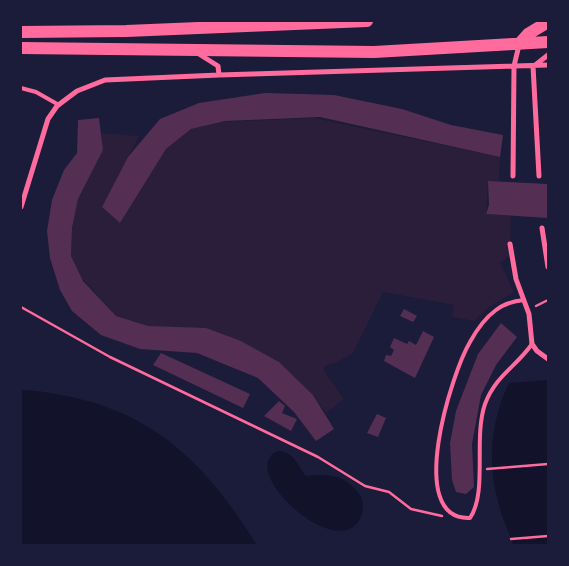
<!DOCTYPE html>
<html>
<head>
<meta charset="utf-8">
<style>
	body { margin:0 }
	#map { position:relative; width:569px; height:566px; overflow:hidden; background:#1b1b3a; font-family:Cabin,sans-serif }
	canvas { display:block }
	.frame { position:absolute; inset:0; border:22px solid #1b1b3a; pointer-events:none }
</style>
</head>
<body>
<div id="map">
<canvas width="569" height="566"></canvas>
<div class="frame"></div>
</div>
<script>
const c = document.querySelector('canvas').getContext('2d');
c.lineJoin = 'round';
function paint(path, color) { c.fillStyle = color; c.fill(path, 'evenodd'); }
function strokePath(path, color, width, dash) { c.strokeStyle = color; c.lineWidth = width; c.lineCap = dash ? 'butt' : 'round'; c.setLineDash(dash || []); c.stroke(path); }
paint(new Path2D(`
	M 314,118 L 500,157 L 499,182 L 488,181 L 486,214 L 511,216 L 510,255 L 500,263 L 514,292 L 489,307 L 474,321 L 452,317 L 454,305 L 383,292 L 353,353 L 337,362 L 325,366 L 324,371 L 344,399 L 326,413 L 313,395 L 279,362 L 241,341 L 148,326 L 116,316 L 81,277 L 71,256 L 72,228 L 78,199 L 103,150 L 101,133 L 139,136 L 102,207 L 120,223 L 166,149 L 191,129 L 220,122 Z`), '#2a1e3b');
paint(new Path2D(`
	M 548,380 L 548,545 L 513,545 C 510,533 504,523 501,512 C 487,468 489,425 509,383 Z
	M 21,390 C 38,390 55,394 71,397 C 160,416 210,470 257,545 L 21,545 Z
	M 278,451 C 296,453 296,464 306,476 C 324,474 340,474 353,487 C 363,496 365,505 361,517 C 339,566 234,469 278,451 Z`), '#12122b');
paint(new Path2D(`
	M 265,93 L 334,95 L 402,109 L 451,125 L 503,135 L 500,157 L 320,117 L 225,121 L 191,129 L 166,149 L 120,223 L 102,207 L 128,157 L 160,119 L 199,103 Z
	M 99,118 L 103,150 L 78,199 L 72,228 L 71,256 L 83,281 L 116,316 L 148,326 L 206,328 L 241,341 L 279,362 L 313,395 L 334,429 L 316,441 L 294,412 L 258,378 L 197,353 L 140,349 L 101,335 L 72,311 L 60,290 L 50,258 L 47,231 L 52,200 L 64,170 L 77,153 L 78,120 Z
	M 488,181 L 548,184 L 548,218 L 486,214 L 489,205 Z
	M 404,309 L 417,316 L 413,322 L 400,316 Z
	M 501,323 L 517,337 L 496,365 L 481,395 L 472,444 L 474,487 L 466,494 L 456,492 L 452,480 L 450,443 L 456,411 L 478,354 Z
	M 423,331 L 434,337 L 415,378 L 384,361 L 386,355 L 391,356 L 394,350 L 390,347 L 394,338 L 407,344 L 409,341 L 416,345 Z
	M 161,353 L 250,394 L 243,408 L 153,365 Z
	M 279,401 L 285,406 L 282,413 L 297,419 L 291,431 L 264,416 Z
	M 377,414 L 386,418 L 378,437 L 367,433 Z`), '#542f53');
strokePath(new Path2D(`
	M 536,306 L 548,300
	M 21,307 L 110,357 L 318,457 L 365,486 L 389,492 L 411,509 L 442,516
	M 487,469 L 548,464
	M 511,539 L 548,536`), '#ff6b9d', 2.5);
strokePath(new Path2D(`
	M 21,88 L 36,92 L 59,105
	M 524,300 C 514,301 505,303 496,310 C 485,318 476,331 470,342 C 452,372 404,521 470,518 C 488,491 473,439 485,404 C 496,375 516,367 532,344`), '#ff6b9d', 4);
strokePath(new Path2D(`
	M 199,54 L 218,66 L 219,75
	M 533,66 L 539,176
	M 534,66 L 548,55
	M 513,176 L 514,66 L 519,45
	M 21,207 L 48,119 L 57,106 L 77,91 L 105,80 L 219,75 L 548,65
	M 542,228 L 548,267
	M 510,244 L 516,279 L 529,314 L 532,344 L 537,351 L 548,359`), '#ff6b9d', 5);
strokePath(new Path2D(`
	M 21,32 L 126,31 L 367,21
	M 519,44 L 528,34 L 548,22
	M 21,48 L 374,52 L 548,42`), '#ff6b9d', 12);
</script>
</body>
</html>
